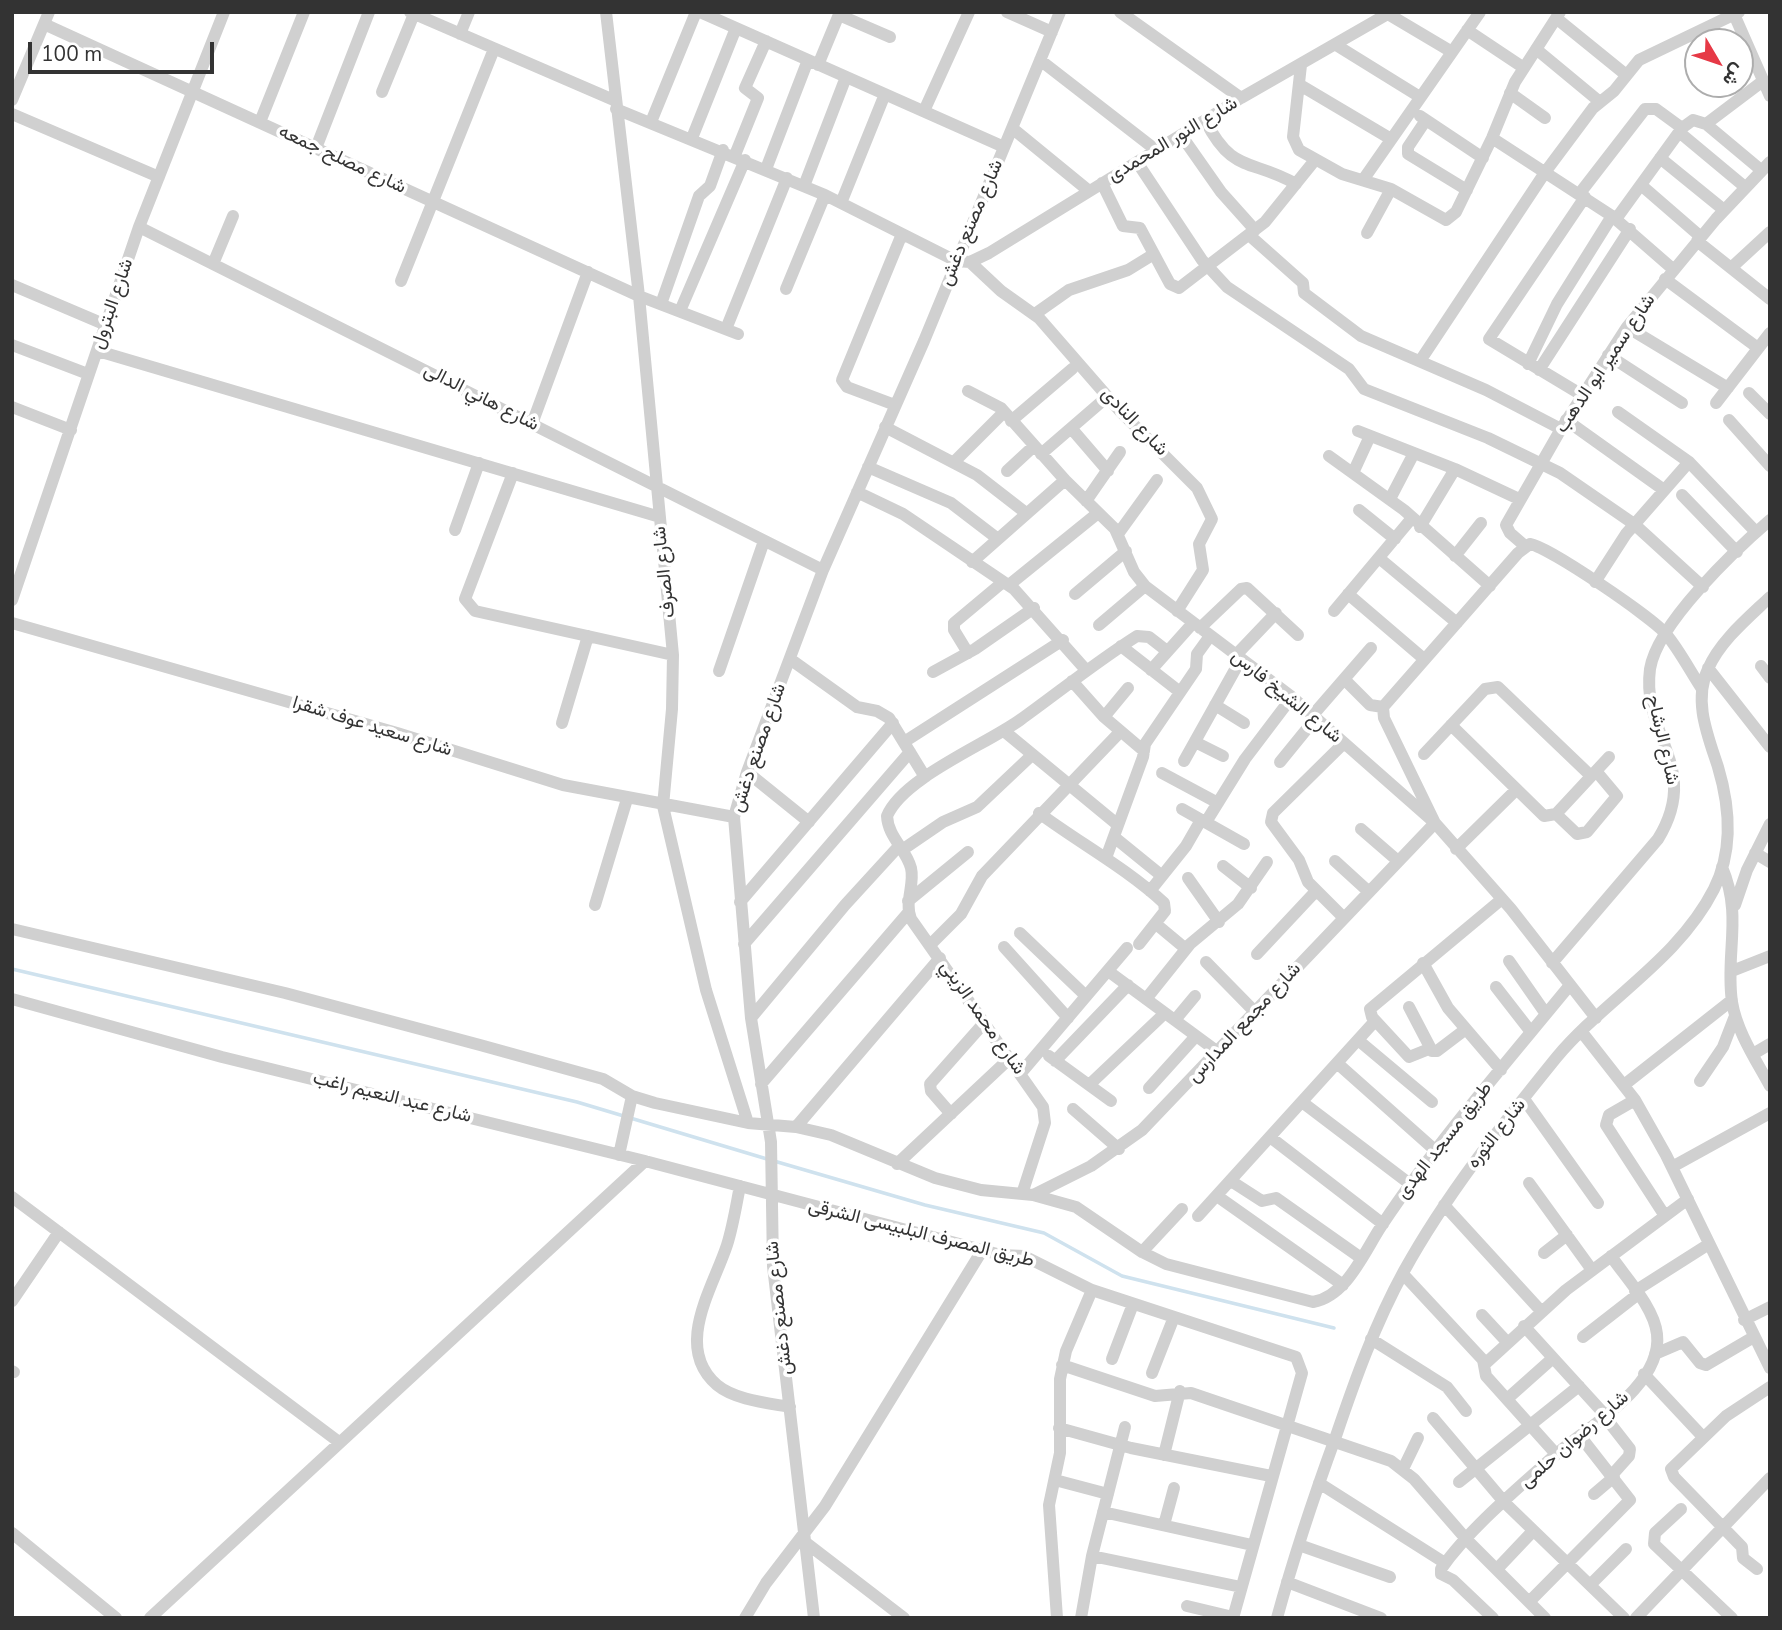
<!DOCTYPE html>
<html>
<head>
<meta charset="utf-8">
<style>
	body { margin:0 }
	#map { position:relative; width:1782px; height:1630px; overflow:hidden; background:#fff; font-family:"Nunito Sans",Vazirmatn,sans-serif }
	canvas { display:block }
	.frame { position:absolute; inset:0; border:14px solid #333; pointer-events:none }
	.north { position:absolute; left:1684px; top:28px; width:70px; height:70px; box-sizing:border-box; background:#fff; border:2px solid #adadad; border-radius:50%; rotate:129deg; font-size:19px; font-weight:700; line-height:28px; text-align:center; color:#333 }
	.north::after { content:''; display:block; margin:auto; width:24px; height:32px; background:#e63946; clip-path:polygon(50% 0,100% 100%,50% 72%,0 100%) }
	.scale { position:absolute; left:28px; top:42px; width:186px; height:32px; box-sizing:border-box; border:4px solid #333; border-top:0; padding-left:9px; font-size:21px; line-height:24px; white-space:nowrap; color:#333; -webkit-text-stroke:5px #fff; paint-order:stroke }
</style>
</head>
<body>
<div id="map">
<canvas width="1782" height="1630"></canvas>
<div class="frame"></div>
<div class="north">ش</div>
<div class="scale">100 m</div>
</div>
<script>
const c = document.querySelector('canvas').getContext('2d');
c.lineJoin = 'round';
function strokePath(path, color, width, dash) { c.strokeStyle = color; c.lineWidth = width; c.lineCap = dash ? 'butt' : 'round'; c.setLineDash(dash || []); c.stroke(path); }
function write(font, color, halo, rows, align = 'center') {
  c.font = font + ' "Nunito Sans",Vazirmatn,sans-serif'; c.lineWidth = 7; c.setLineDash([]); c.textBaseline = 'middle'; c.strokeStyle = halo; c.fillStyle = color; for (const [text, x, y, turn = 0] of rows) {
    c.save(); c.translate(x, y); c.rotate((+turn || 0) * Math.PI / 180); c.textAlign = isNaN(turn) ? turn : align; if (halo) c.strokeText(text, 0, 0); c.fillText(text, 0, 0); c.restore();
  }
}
strokePath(new Path2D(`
	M 12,969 L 577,1102 L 767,1159
	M 774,1161 L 925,1205 L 1044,1233 L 1122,1276 L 1334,1328`), '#cfe2ee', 3.5);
strokePath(new Path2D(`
	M 410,12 L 616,101
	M 606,12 L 639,296 L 673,655 L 672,709 L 663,806 L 706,990 L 748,1123
	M 700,12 L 1004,147
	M 1007,12 L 1052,32
	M 1120,12 L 1241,98
	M 1733,12 L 1770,96
	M 1388,14 L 1452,52
	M 839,15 L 890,37
	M 1556,18 L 1625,74
	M 44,24 L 639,296 L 738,334
	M 1467,30 L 1524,68
	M 460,34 L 469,12
	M 1336,45 L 1420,97
	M 1536,49 L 1600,102
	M 1040,60 L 1156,150
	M 818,65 L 840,12
	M 1301,65 L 1293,137 L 1299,150 L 1342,174 L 1391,189 L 1446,220 L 1456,212 L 1492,138 L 1515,82 L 1560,12
	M 1300,85 L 1391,139
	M 382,92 L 414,14
	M 1510,93 L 1545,118
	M 12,100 L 49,12
	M 616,109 L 825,195 L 956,261 L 970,262 L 989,253 L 1241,98 L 1391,12
	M 924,111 L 969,12
	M 12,114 L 159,177
	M 1420,116 L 1483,158
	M 1205,120 C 1233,175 1251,158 1296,184
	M 1426,120 L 1408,147 L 1408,154 L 1467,190
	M 260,122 L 304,12
	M 651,122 L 696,12
	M 1706,124 L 1763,81
	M 1012,128 L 1089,191
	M 1679,132 L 1745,187
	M 1181,135 L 1221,192 L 1255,230
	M 692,138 L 736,28
	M 1492,138 L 1612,216 L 1674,270
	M 316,148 L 369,12
	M 735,155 L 758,98 L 745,88 L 766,41
	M 1660,158 L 1724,210
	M 1137,162 L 1202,260 L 1227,287 L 1349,369 L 1364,389 L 1488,438 L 1560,473 L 1634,524 L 1703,587
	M 766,169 L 808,60
	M 1363,180 L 1480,12
	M 1102,183 L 1123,226 L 1140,228 L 1170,284 L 1179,288 L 1265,222 L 1315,160
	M 1641,185 L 1701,237
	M 804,186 L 846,77
	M 1580,193 L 1645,109 L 1656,109 L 1682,128
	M 841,203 L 885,94
	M 1616,219 L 1682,128 L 1693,120 L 1706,124 L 1761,170
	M 139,227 L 823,570
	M 1367,233 L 1391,189
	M 1249,235 L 1303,283 L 1304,293 L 1361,336 L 1486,390 L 1561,429
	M 1697,241 L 1770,299
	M 970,262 L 1001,291 L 1039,318 L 1120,411 L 1197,488 L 1212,519 L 1199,544 L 1203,570 L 1177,611
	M 213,264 L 233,216
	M 1731,268 L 1770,232
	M 1665,279 L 1758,348
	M 401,281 L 494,49
	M 12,285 L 106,325
	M 786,289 L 825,195
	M 661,304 L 699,196 L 710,186 L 723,150
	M 680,311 L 745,160
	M 1035,314 L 1069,290 L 1128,270 L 1154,254
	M 1627,327 L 1728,388
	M 726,329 L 787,178
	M 12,345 L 88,374
	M 98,351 L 660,517
	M 1608,355 L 1682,403
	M 1420,361 L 1546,171 L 1593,108 L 1614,91 L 1639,60 L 1739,12
	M 1528,364 L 1557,304 L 1612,216
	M 1539,370 L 1630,229
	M 968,391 L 1001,408 L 1065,480 L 1115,529 L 1134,572 L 1145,586 L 1292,697 L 1435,823 L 1511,909 L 1596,1018
	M 1749,393 L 1770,414
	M 1582,395 L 1489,339 L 1585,197
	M 1716,403 L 1770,333
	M 895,405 L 847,387 L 842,380 L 902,234
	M 12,407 L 71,430
	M 1618,412 L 1689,462 L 1756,532
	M 1566,420 L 1664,490
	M 1729,420 L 1770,466
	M 1011,421 L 1072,369
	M 532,424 L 588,272
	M 885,427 L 977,475 L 1026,513
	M 1071,428 L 1108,471
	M 1358,431 L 1455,469 L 1519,499
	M 1041,454 L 1107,397
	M 1329,456 L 1404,510 L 1490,586
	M 954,462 L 1004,412
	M 868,467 L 951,503 L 998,539
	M 1007,471 L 1034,446
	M 513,473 L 465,599 L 475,611 L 673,655
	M 1353,473 L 1370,436
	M 857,492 L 903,514 L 1014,589 L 1086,670
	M 1682,495 L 1737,552
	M 1390,499 L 1414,453
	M 1086,501 L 1120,452
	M 1359,510 L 1395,539
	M 1420,527 L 1455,469
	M 455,530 L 479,463
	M 1118,534 L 1157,480
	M 1525,546 L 1510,533 L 1506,525 L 1561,429 L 1627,327 L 1716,219 L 1770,162
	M 1455,556 L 1481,523
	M 1379,558 L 1457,623
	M 972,562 L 1065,480
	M 1595,582 L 1626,534 L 1689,462
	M 1009,585 L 1098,513
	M 1075,594 L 1126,551
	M 1348,594 L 1424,659
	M 12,600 L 139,227 L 224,12
	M 1334,611 L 1412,518
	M 12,623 L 397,733 L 563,785 L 734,817
	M 1099,625 L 1145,586
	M 1200,628 L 1241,589 L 1247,588 L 1298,635
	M 1121,646 L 1180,692
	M 968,653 L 954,630 L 954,623 L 1003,582
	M 1236,655 L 1276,613
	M 790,659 L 857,707 L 877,711 L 889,718 L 925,777
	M 1761,666 L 1770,678
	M 1708,668 L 1770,747
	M 1151,670 L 1193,623
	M 719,671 L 764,541
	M 933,672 L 975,649 L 1034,608
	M 1344,679 L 1370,705 L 1383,707
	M 1072,681 L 1104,717 L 1144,751
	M 1215,705 L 1244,723
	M 1383,707 L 1518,553 L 1530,544 C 1549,547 1653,618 1666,634 C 1680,651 1690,671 1702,689
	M 1312,716 L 1371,648
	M 1104,717 L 1128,688
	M 562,723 L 588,636
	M 1451,725 L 1544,816 L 1556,814 L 1609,757
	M 1004,731 L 1118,825
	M 904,742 L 1063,640
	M 1195,742 L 1223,756
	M 1343,744 L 1273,813 L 1271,822 L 1299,860 L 1308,882 L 1344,918
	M 1424,754 L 1485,689 L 1498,687 L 1591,776
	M 1184,761 L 1241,659
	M 1280,762 L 1315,719
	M 747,772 L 809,822
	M 1162,773 L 1218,803
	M 1182,809 L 1244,844
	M 1039,813 C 1081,844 1126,868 1164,903 L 1165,911 L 1139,944
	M 1556,814 L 1577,834 L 1587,832 L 1617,796 L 1596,771
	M 1206,822 L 1245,759 L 1292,697
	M 1361,829 L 1398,861
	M 1114,837 L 1162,876
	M 1456,849 L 1516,790
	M 902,850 L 943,822 L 977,807 L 1032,755
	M 1755,853 L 1770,862
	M 1106,858 L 1143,757 L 1145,744 L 1196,669 L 1197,654 L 1210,636
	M 1335,861 L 1369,892
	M 1223,866 L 1251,888
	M 1722,867 C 1743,916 1725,954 1732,1002 C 1737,1032 1756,1060 1770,1086
	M 1188,878 L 1219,922
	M 1150,891 L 1186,846 L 1201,820
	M 908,901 L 968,852
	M 740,902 L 893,723
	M 595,905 L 627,799
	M 1735,905 L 1747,870 L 1770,824
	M 1156,924 L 1186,949
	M 12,929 L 285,993 L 480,1045 L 603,1079 L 632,1096 L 655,1103 L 748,1123 L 796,1127 L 831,1135 L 935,1178 L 981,1190 L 1033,1195 L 1076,1207 L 1142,1252 L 1166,1264 L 1313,1302 C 1347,1296 1364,1252 1382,1225 C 1438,1141 1506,1063 1570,985
	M 1020,933 L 1086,996
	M 744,944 L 910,752
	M 930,945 L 961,914 L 982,876 L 1120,732
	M 1004,947 L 1068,1018
	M 1257,954 L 1316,891
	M 1509,961 L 1546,1014
	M 1206,962 L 1255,1012
	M 1423,963 L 1448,1008 L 1501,1070
	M 1552,963 L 1658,839 C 1702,767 1641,736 1650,669 C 1657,624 1735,550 1770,520
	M 1108,971 L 1218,1052
	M 1732,971 L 1770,956
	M 1496,987 L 1531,1032
	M 12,999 L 222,1057 L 645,1161 L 1001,1255 L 1024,1256 L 1092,1290 L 1296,1357 L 1302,1373 L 1233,1618
	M 1146,999 L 1190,944 L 1238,904 L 1267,862
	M 1409,1007 L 1432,1051 L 1437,1051 L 1466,1029
	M 751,1018 L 845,905 L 899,846
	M 1175,1020 L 1195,996
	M 1581,1031 L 1635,1100 L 1666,1155 L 1770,1368
	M 1358,1040 L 1432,1102
	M 1429,1049 L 1409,1057 L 1372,1017 L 1370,1009 L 1502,899
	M 1753,1054 L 1770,1044
	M 1049,1056 L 1111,1101
	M 1055,1061 L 1128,985
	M 1337,1063 L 1436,1151
	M 1020,1074 L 1127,948
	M 1700,1081 L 1723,1047 L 1735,1016
	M 761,1084 L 908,913
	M 1089,1085 L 1165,1013
	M 1624,1085 L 1732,1000
	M 1149,1088 L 1196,1036
	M 1524,1099 L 1598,1203
	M 1635,1100 L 1609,1115 L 1606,1125 L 1665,1216
	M 1302,1102 L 1410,1184
	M 1073,1109 L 1119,1149
	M 951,1114 L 931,1091 L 930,1084 L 984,1023
	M 796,1127 L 940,958
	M 1270,1137 L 1383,1224
	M 619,1155 L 632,1096
	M 897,1164 L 1009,1059
	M 1672,1167 L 1770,1113
	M 1231,1181 L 1262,1201 L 1276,1198 L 1361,1258
	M 1529,1183 L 1592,1270
	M 740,1186 C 736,1206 733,1226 727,1245 C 713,1288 673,1347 717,1385 C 735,1400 768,1403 790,1407
	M 1022,1194 L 1045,1123 L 1043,1107 L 911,919 C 904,902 915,885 911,868 C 906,849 888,837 887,816 C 903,778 985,745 1020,720 C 1059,692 1096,662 1137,636 L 1149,637 L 1167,651
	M 1033,1195 L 1091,1166 L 1142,1130 L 1435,823 L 1384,718 L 1383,707
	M 1217,1196 L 1343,1285
	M 12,1197 L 339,1442
	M 1444,1205 L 1541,1311
	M 1198,1216 L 1375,1021
	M 1142,1252 L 1182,1209
	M 1544,1253 L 1567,1235
	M 1403,1274 L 1483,1360 L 1486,1376 L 1556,1454
	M 1635,1291 L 1709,1244
	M 12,1301 L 59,1232
	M 1482,1315 L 1507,1342
	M 1744,1320 L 1770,1307
	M 1524,1326 L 1606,1416
	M 1583,1337 L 1637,1295
	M 1371,1339 L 1447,1387 L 1466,1411
	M 1655,1354 L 1683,1342 L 1700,1363 L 1706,1365 L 1752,1338
	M 1112,1359 L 1133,1304
	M 1486,1363 L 1566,1290 L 1688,1199
	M 1062,1365 L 1155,1396 L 1191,1393 L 1391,1461 L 1414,1479 L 1467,1540 L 1545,1618
	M 12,1371 L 14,1372
	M 1152,1373 L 1174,1317
	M 1644,1374 L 1703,1437
	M 1507,1399 L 1553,1358
	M 1605,1417 L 1630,1449 L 1629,1456 L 1612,1475
	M 1433,1418 L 1505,1503 L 1624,1618
	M 1059,1428 L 1131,1448 L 1271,1476
	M 1164,1455 L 1180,1391
	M 1403,1469 L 1418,1438
	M 1055,1480 L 1108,1494
	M 1459,1482 L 1579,1386
	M 1319,1483 L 1445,1563
	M 1594,1494 L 1614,1477
	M 1681,1509 L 1655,1533 L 1654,1544 L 1732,1618
	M 1103,1512 L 1252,1545
	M 1164,1525 L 1174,1488
	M 12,1533 L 116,1618
	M 805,1542 L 904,1618
	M 1299,1545 L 1390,1577
	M 1092,1556 L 1241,1587
	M 1497,1569 L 1533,1531
	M 1757,1569 L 1743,1558 L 1742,1547 L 1674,1477 L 1671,1469 L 1726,1416 L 1770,1387
	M 1287,1582 L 1381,1618
	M 1590,1585 L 1626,1549
	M 1529,1602 L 1630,1500 L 1580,1436
	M 1187,1606 L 1233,1617
	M 150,1618 L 645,1161
	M 745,1618 L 766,1583 L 825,1506 L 983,1249
	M 814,1618 L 773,1266 L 771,1142 L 751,1018 L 734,817 L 747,772 L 823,570 L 924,341 L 1060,12
	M 1057,1618 L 1049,1505 L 1060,1453 L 1060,1379 L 1066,1351 L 1092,1290
	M 1081,1618 L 1092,1556 L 1125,1427
	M 1277,1618 C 1294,1556 1314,1496 1336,1436 C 1355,1380 1375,1324 1404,1271 C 1446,1195 1501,1126 1556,1058 C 1605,999 1678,960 1714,889 C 1733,851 1730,807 1718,767 C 1708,736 1693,701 1708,669 C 1720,641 1748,618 1770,597
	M 1493,1618 L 1453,1580 L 1441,1574 L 1441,1569 C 1469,1529 1517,1489 1554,1456 C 1587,1427 1663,1386 1657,1334 C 1654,1307 1626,1278 1611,1256
	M 1636,1618 L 1770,1478`), '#d0d0d0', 12);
write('19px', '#333', '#fff', [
	["شارع النور المحمدى",1173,140,-31],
	["شارع مصلح جمعه",342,160,25],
	["شارع مصنع دغش",972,223,-67],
	["شارع البترول",113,304,-71],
	["شارع سمير ابو الدهب",1606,364,-56],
	["شارع هاني الدالى",481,398,27],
	["شارع النادى",1134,422,46],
	["شارع الصرف",665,572,-96],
	["شارع الشيخ فارس",1286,697,39],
	["شارع سعيد عوف شقرا",372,727,17],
	["شارع الرشاح",1662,740,77],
	["شارع مصنع دغش",759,748,-71],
	["شارع محمد الزيني",982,1018,55],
	["شارع مجمع المدارس",1245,1023,-47],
	["شارع عبد النعيم راغب",392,1098,14],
	["شارع الثوره",1497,1134,-52],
	["طريق مسجد الهدى",1445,1141,-52],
	["طريق المصرف البلبيسى الشرقى",921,1234,14],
	["شارع مصنع دغش",780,1308,-96],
	["شارع رضوان حلمى",1575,1440,-41]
]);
</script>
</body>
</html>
